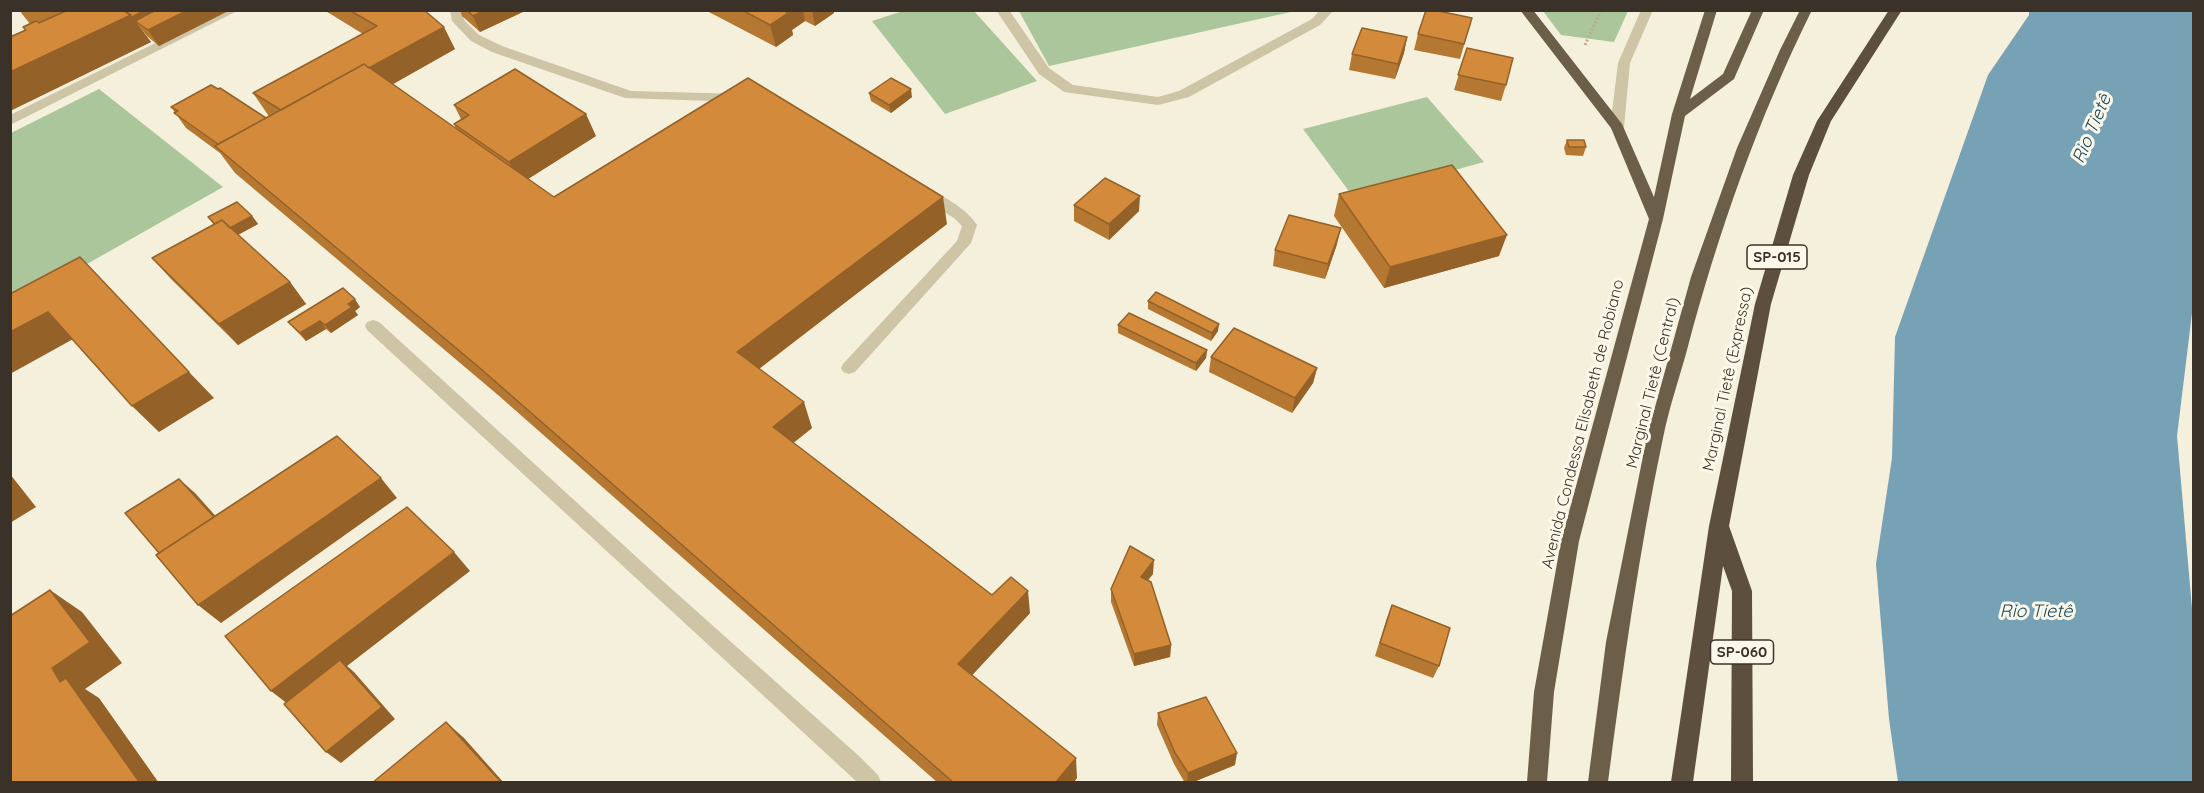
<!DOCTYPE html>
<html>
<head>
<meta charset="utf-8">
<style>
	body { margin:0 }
	#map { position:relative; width:2204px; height:793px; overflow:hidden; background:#f5f0db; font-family:Quicksand,sans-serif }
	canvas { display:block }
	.frame { position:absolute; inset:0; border:12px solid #3a3228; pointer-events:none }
</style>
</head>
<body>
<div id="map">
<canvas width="2204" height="793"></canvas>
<div class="frame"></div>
</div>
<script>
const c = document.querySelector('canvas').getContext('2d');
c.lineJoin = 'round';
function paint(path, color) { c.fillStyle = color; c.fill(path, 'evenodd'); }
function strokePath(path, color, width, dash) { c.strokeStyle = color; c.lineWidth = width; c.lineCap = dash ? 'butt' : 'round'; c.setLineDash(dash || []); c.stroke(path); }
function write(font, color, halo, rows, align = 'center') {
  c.font = font + ' Quicksand,sans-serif'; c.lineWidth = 6; c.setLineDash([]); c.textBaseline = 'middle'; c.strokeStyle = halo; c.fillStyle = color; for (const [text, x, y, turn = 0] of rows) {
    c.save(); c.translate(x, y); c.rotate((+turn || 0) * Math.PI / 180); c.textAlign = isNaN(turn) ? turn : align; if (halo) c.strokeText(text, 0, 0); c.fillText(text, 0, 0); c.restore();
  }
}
paint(new Path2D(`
	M 906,10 L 974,11 L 1037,81 L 945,114 L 872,21 Z
	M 1019,11 L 1295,11 L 1049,66 Z
	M 1543,11 L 1628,11 L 1614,42 L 1561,35 Z
	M 99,89 L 223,187 L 11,307 L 11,133 Z
	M 1427,97 L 1484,162 L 1354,198 L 1303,129 Z`), '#aac69a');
paint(new Path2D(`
	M 2029,11 L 2193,11 L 2194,297 L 2177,436 L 2193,620 L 2193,782 L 1898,782 L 1889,719 L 1876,564 L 1892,458 L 1895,337 L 1988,75 L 2029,15 Z`), '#77a1b5');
strokePath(new Path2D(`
	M 1585,45 L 1601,10`), '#baae90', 3, [2, 2]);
paint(new Path2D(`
	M 450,10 L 462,10 L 464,20 L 479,35 L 502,46 L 631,91 L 741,94 L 748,98 L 741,102 L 625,98 L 492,52 L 471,41 L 452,21 Z
	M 996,10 L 1009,10 L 1049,68 L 1073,85 L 1158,97 L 1179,91 L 1312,19 L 1320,10 L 1334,10 L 1320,25 L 1189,97 L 1158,105 L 1064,92 L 1039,74 Z
	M 1641,10 L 1653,10 L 1630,63 L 1624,127 L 1617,131 L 1610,127 L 1618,63 Z
	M 924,189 C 942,194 967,209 977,225 L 971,243 L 855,372 L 849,374 L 843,372 L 841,368 L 843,364 L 957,241 L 962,226 L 954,218 L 919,197 L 917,194 Z
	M 373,320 L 379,322 L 665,583 L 859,756 L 878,775 L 881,782 L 857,782 L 367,330 L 365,326 L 367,322 Z`), '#cec4a6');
paint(new Path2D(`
	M 222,10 L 239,10 L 10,125 L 10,115 Z`), '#cec4a6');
paint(new Path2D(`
	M 1520,10 L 1533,10 L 1622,124 L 1654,197 L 1672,114 L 1705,10 L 1717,10 L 1690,99 L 1723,74 L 1752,10 L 1764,10 L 1734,79 L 1685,116 L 1663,219 L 1579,541 L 1554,692 L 1547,782 L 1527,782 L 1534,692 L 1561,541 L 1649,219 L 1611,128 Z
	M 1800,10 L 1812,10 C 1758,119 1718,233 1687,350 C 1679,379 1669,408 1663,438 C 1639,551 1623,667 1608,782 L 1588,782 L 1606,642 L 1647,436 L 1691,277 L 1737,148 L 1780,50 Z`), '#6c5f4a');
paint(new Path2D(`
	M 1889,10 L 1902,10 L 1831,121 L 1809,175 L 1771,304 L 1729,526 L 1752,591 L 1753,782 L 1731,782 L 1732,591 L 1723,566 L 1693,782 L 1671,782 L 1709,526 L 1755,304 L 1793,175 L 1817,121 Z`), '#5c4f3e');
paint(new Path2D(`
	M 19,10 L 150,10 L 152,13 L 156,10 L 230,10 L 159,46 L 147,36 L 138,25 L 151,42 L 10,111 L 10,37 L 25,30 L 23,27 L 30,24 Z
	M 324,10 L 424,10 L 455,49 L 393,84 L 456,129 L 454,124 L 461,119 L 454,105 L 596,136 L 528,179 L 554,197 L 947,224 L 759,369 L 812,428 L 793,443 L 992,595 L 1030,613 L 972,675 L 1077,778 L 1073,783 L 938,783 L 498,395 L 235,173 L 220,153 L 186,128 L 171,107 L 266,118 L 269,116 L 268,115 L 253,93 L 363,34 Z
	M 460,10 L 527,10 L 480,32 L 462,16 Z
	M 705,10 L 834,10 L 834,13 L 815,26 L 805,21 L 792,30 L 793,35 L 776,47 Z
	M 1472,18 L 1460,59 L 1414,50 L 1418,34 Z
	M 1407,37 L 1404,53 L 1395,79 L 1349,70 L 1352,54 Z
	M 1467,48 L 1506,85 L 1501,101 L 1454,90 Z
	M 869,93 L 912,97 L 891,113 L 871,101 Z
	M 1567,140 L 1586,147 L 1583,156 L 1566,155 L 1564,148 Z
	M 1339,194 L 1499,256 L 1384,288 L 1334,216 Z
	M 1074,205 L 1139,211 L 1109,240 L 1074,221 Z
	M 252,216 L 258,224 L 238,235 L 290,282 L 306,304 L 238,345 L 171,279 L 152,258 L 214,225 L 208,217 Z
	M 1337,244 L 1325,279 L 1273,266 L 1275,250 Z
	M 1148,301 L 1218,331 L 1211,341 L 1148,309 Z
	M 360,307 L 355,311 L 358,315 L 331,333 L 326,329 L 306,341 L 288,322 Z
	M 1118,325 L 1207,350 L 1206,358 L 1196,371 L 1118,333 Z
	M 1211,357 L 1317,368 L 1313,383 L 1292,413 L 1209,372 Z
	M 1153,574 L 1148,580 L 1171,645 L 1170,657 L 1134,666 L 1111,602 L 1111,589 Z
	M 1392,606 L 1439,666 L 1433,678 L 1375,656 L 1387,618 Z
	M 1158,713 L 1235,765 L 1191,783 L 1185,783 L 1174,764 L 1157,725 Z`), '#b57833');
paint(new Path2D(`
	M 145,10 L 150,10 L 155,17 L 135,21 L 151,42 L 10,111 L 10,72 L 131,15 Z
	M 188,10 L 230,10 L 159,46 L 148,30 Z
	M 485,10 L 527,10 L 480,32 L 473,16 Z
	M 783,10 L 803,10 L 805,21 L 792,30 L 793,35 L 776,47 L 770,25 Z
	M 812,10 L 834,10 L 834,13 L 815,26 Z
	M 444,27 L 455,49 L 301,136 L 287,114 Z
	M 1407,37 L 1404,53 L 1395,79 L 1398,64 Z
	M 911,89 L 912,97 L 891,113 L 889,105 Z
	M 586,114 L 596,136 L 520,184 L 509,162 Z
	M 1140,196 L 1139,211 L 1109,240 L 1109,224 Z
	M 943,197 L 947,224 L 747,378 L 737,352 Z
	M 252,216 L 258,224 L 230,239 L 223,231 Z
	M 1341,228 L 1337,244 L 1325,279 L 1328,264 Z
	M 1507,235 L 1499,256 L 1384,288 L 1390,267 Z
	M 290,282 L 306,304 L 238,345 L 219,324 Z
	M 355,299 L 360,307 L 355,311 L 358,315 L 331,333 L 325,325 L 348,304 Z
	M 48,312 L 75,338 L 10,374 L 10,332 Z
	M 320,321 L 326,329 L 306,341 L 300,333 Z
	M 1219,324 L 1218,331 L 1211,341 L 1212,333 Z
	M 1207,350 L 1206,358 L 1196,371 L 1196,363 Z
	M 1317,368 L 1313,383 L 1292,413 L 1295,398 Z
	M 189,372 L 214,398 L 159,432 L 132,406 Z
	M 804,402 L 812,428 L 782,452 L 773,427 Z
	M 10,474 L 36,507 L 10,523 Z
	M 381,478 L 397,498 L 221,623 L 198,605 Z
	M 179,479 L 195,493 L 229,531 L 175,568 Z
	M 454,552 L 470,571 L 347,666 L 354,672 L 395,719 L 341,763 L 326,752 L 293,708 L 271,691 Z
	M 1154,560 L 1153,574 L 1140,590 L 1141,577 Z
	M 50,590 L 82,612 L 122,663 L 85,689 L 99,698 L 159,783 L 140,783 L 60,682 L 52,668 Z
	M 1028,591 L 1030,613 L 963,685 L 958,664 Z
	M 1171,645 L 1170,657 L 1134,666 L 1134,654 Z
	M 446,722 L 464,738 L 504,783 L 501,783 Z
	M 1237,753 L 1235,765 L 1191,783 L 1187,783 L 1188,773 Z
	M 1076,758 L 1077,778 L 1073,783 L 1055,783 Z`), '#946129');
const building = new Path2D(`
	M 68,10 L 123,10 L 131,15 L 10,72 L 10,37 L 26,30 L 23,27 L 36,21 L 39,23 Z
	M 123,10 L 145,10 L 132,17 Z
	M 156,10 L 188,10 L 148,30 L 135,21 Z
	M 349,10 L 424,10 L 444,27 L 369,68 L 364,64 L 281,110 L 253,93 L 377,26 Z
	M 467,10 L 485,10 L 473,16 Z
	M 742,10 L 783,10 L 788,13 L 770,25 Z
	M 1426,10 L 1434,10 L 1472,18 L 1464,44 L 1418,34 Z
	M 1362,28 L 1407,37 L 1398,64 L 1352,54 Z
	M 1467,48 L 1513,58 L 1506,85 L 1458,75 Z
	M 364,64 L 554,197 L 748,78 L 943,197 L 737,352 L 804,402 L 773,427 L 992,595 L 1011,577 L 1028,591 L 958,664 L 1076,758 L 1055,783 L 954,783 L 481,369 L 215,146 Z
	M 515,69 L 586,114 L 509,162 L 454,124 L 469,115 L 454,105 Z
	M 891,78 L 911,89 L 889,105 L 869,93 Z
	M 211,85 L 218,89 L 220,88 L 266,118 L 218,144 L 174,113 L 178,111 L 171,107 Z
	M 1567,140 L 1584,140 L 1586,147 L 1569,147 Z
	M 1452,165 L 1507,235 L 1390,267 L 1339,194 Z
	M 1105,178 L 1140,196 L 1109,224 L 1074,205 Z
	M 237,202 L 252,216 L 230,228 L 222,220 L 215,224 L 208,217 Z
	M 1289,215 L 1341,228 L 1328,264 L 1275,250 Z
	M 222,220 L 290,282 L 219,324 L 152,258 Z
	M 80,257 L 189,372 L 132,406 L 48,312 L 10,332 L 10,294 Z
	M 343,288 L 355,299 L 348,304 L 352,307 L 325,325 L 320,321 L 300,333 L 288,322 Z
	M 1156,292 L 1219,324 L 1212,333 L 1148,301 Z
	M 1129,313 L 1207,350 L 1196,363 L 1118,325 Z
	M 1234,328 L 1317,368 L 1295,398 L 1211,357 Z
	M 337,436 L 381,478 L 198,605 L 156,555 Z
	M 179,479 L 214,517 L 159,553 L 125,513 Z
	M 407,507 L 454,552 L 271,691 L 225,636 Z
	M 1130,546 L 1154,560 L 1141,577 L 1151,582 L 1171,645 L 1134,654 L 1111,589 Z
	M 50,590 L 90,642 L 52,668 L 60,682 L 66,678 L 140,783 L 10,783 L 10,616 Z
	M 1392,605 L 1450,628 L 1439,666 L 1380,643 Z
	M 340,660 L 382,707 L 326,752 L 284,704 Z
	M 1206,697 L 1237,753 L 1188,773 L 1175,753 L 1158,713 Z
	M 446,722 L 501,782 L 372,783 Z`);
paint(building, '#d38b3b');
strokePath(building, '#946129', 1.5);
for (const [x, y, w] of [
	[1777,257,60],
	[1742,652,63]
]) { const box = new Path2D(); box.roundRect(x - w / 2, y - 12, w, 24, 4.5); c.fillStyle = '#fcf8e9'; c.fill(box); strokePath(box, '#3a3228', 1.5); }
write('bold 15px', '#3a3228', null, [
	["SP-015",1777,257],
	["SP-060",1742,652]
]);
write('16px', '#3a3228', '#fcf8e9', [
	["Marginal Tietê (Expressa)",1728,379,-78],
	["Marginal Tietê (Central)",1653,383,-76],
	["Avenida Condessa Elisabeth de Robiano",1583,424,-76]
]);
write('italic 18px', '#184760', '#fcf8e9', [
	["Rio Tietê",2092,129,-67],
	["Rio Tietê",2036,612]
]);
</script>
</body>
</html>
